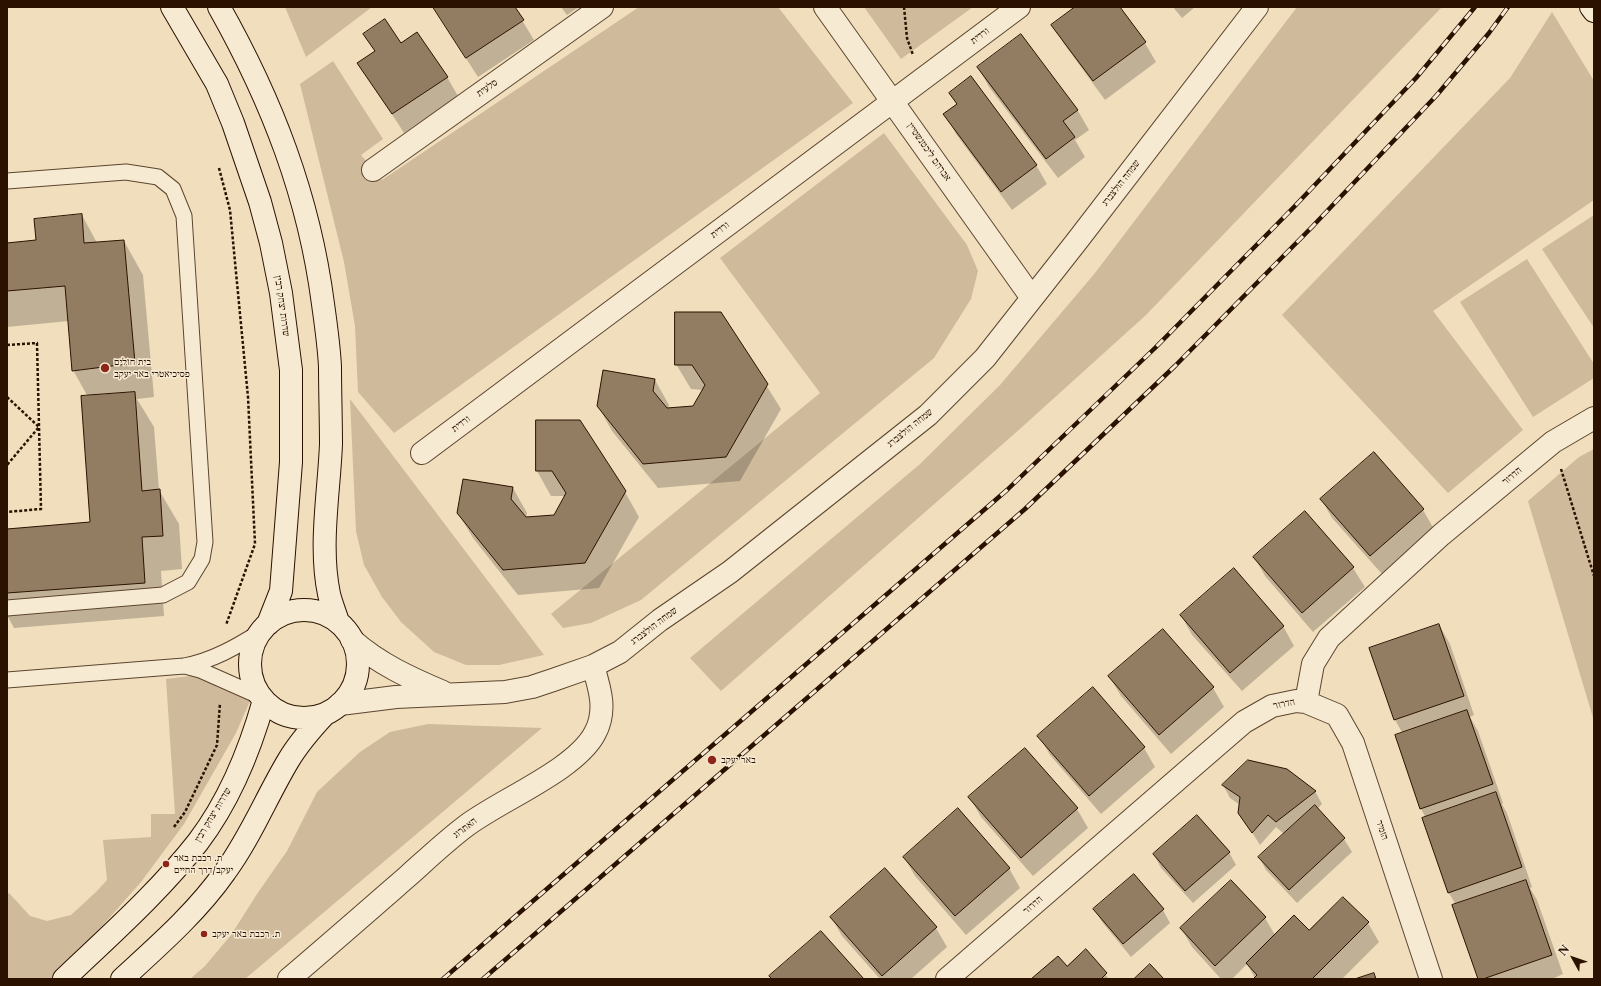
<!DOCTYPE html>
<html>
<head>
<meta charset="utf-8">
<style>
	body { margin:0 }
	#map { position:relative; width:1601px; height:986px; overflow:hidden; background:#f1debc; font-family:"Libre Caslon Text",serif }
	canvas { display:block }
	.frame { position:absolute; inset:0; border:8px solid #2b1200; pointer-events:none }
	.north { position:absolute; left:1553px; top:938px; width:40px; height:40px; -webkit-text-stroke:3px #f6ead3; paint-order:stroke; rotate:310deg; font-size:11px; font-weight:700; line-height:16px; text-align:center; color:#2b1200 }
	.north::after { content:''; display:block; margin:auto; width:14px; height:18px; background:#2b1200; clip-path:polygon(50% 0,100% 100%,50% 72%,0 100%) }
</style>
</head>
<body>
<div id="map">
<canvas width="1601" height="986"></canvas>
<div class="frame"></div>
<div class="north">N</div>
</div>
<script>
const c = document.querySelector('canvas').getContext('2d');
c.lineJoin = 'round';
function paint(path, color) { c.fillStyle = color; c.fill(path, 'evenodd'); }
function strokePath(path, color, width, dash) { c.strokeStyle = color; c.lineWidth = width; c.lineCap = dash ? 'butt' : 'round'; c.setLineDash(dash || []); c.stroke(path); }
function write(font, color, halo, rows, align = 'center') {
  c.font = font + ' "Libre Caslon Text","Frank Ruhl Libre",serif'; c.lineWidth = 3; c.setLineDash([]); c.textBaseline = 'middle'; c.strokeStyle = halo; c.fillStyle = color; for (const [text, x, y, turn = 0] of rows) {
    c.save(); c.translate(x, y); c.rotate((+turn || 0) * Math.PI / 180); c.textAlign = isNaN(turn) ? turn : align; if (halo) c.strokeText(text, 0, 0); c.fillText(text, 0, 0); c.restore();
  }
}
paint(new Path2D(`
	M 285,7 L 372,7 L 306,57 Z
	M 639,7 L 778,7 L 853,103 L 394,433 L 358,392 L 355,326 L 344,262 L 300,84 L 333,61 L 383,139 L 361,155 L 382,180 Z
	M 864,7 L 973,7 L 901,59 Z
	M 1297,7 L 1442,7 L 1146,315 L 1021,428 L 721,691 L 690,658 L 920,464 L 1000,385 L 1095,273 Z
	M 1552,12 L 1594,81 L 1594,200 L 1433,311 L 1523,430 L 1448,493 L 1282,315 L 1510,78 Z
	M 884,133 L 967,245 L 978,271 L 971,299 L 934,358 L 641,600 L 591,623 L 563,628 L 551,614 L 820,393 L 720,258 Z
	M 1594,215 L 1594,328 L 1542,249 Z
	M 1527,259 L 1594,364 L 1594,378 L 1533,417 L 1460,302 Z
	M 350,399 L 544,655 L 499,665 L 466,665 L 434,652 L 401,622 L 382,597 L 364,565 L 356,531 Z
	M 1594,449 L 1594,721 L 1528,501 L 1579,457 Z
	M 215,673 L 230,674 L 244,682 L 250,701 L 236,733 L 184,824 L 141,882 L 74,958 L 53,979 L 7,979 L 7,895 L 9,893 L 30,916 L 47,921 L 71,915 L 97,891 L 107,880 L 103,840 L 151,837 L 151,814 L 175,814 L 166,679 Z
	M 428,724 L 542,728 L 245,979 L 190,979 L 205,966 L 231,935 L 257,894 L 287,851 L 317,792 L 360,752 L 390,732 Z`), '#cfbb9c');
paint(new Path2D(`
	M 433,7 L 514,7 L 534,40 L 478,77 Z
	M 561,7 L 579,7 L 567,15 Z
	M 1077,7 L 1118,7 L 1145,43 L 1156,62 L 1105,100 L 1064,44 L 1053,25 Z
	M 1173,7 L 1195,7 L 1182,18 Z
	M 365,34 L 401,44 L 447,77 L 458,96 L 404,133 L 359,63 L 375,52 Z
	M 1020,35 L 1078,111 L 1089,130 L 1075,140 L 1085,157 L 1058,178 L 989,87 L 978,67 Z
	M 950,93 L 1036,165 L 1047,184 L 1012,210 L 956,134 L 945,114 L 957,105 Z
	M 82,215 L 97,243 L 124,241 L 143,275 L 154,397 L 137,399 L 154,427 L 159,490 L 179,524 L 182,569 L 161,571 L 164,616 L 14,628 L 7,615 L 7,530 L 92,523 L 88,397 L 73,370 L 69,321 L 7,327 L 7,244 L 37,241 Z
	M 721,313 L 781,409 L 740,481 L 658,488 L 612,431 L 598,406 L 655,380 L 669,405 L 668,409 L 694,407 L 704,390 L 691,389 L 676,364 Z
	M 537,421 L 625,492 L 639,517 L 599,588 L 518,595 L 473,538 L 458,513 L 513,488 L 527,513 L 526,518 L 554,515 L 565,496 L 551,496 L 537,471 Z
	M 1374,453 L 1423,510 L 1434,529 L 1382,574 L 1332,518 L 1321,499 Z
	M 1305,513 L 1353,568 L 1365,587 L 1313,632 L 1265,576 L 1254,557 Z
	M 1181,615 L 1283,626 L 1294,646 L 1242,691 L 1192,635 Z
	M 1439,625 L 1450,644 L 1474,715 L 1470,717 L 1478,731 L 1503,803 L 1502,804 L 1507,813 L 1532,887 L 1530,888 L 1537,900 L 1563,974 L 1552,979 L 1479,979 L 1456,905 L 1449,893 L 1426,818 L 1421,809 L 1403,734 L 1395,720 Z
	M 1109,676 L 1213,688 L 1224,707 L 1171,754 L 1121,696 Z
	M 1039,736 L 1144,748 L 1155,767 L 1101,814 L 1050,755 Z
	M 1223,785 L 1315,791 L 1322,804 L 1317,809 L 1344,839 L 1352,852 L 1297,903 L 1266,870 L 1259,857 L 1284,834 L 1276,827 L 1260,845 L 1239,812 L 1240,805 L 1230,798 Z
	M 970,798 L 1077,809 L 1088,828 L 1033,876 L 981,817 Z
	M 1229,852 L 1236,865 L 1193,903 L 1161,868 L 1154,855 Z
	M 904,857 L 1009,868 L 1020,888 L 966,935 L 915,876 Z
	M 885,870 L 936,928 L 947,947 L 911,979 L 880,979 L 842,936 L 831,917 Z
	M 1134,876 L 1163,910 L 1170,923 L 1131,957 L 1102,922 L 1094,909 Z
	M 1231,881 L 1265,918 L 1275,935 L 1310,932 L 1368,923 L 1379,942 L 1342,979 L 1254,979 L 1255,978 L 1247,964 L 1232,979 L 1221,979 L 1192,947 L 1181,928 Z
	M 1086,951 L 1109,979 L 1032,979 L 1067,967 Z`), '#0003');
const building = new Path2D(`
	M 433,7 L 515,7 L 524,20 L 466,58 Z
	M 1075,7 L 1120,7 L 1146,42 L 1093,81 L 1051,25 Z
	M 385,19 L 401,43 L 417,32 L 448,77 L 392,114 L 357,63 L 375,51 L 363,34 Z
	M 1021,34 L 1078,110 L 1063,121 L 1075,137 L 1046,159 L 977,67 Z
	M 971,76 L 1037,165 L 1001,192 L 943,114 L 957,104 L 949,93 Z
	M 82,214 L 84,243 L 124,240 L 135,363 L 72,371 L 65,286 L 7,291 L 7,243 L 36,240 L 34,219 Z
	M 675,312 L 721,312 L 768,384 L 726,457 L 643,464 L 597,406 L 603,370 L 655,379 L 653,391 L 667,408 L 693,406 L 705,385 L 692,365 L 675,365 Z
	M 135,392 L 142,491 L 160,489 L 163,536 L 142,537 L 145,583 L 7,593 L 7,529 L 90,522 L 81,396 Z
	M 536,420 L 580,420 L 626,491 L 585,563 L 503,570 L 457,513 L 463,479 L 513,487 L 511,499 L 526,517 L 554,515 L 566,493 L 552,471 L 536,471 Z
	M 1374,452 L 1424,509 L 1370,556 L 1320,499 Z
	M 1305,511 L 1354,567 L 1302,613 L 1253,557 Z
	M 1234,568 L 1284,626 L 1230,673 L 1180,615 Z
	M 1439,624 L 1464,696 L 1394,720 L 1369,648 Z
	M 1163,629 L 1214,687 L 1159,735 L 1108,676 Z
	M 1093,687 L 1145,747 L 1089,796 L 1037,736 Z
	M 1467,710 L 1493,784 L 1420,809 L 1395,735 Z
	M 1025,748 L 1078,808 L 1021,858 L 968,797 Z
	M 1248,760 L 1287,769 L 1316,791 L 1276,822 L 1268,815 L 1252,833 L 1238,813 L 1240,797 L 1222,785 Z
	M 1496,792 L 1522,867 L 1448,893 L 1422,818 Z
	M 1315,805 L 1345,838 L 1289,890 L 1258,857 Z
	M 958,808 L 1010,868 L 955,916 L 903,857 Z
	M 1197,815 L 1230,852 L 1185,891 L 1153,854 Z
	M 885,868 L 937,927 L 882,976 L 830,917 Z
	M 1134,874 L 1164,909 L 1123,944 L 1093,909 Z
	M 1231,880 L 1266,917 L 1215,966 L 1180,928 Z
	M 1526,880 L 1552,955 L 1483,979 L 1478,979 L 1452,905 Z
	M 1343,897 L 1369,922 L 1312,979 L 1253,979 L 1257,975 L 1246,963 L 1294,915 L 1309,930 Z
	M 821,931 L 864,979 L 772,979 L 769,976 Z
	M 1086,949 L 1107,973 L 1101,979 L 1031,979 L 1058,956 L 1067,966 Z
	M 1150,964 L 1164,979 L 1134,979 Z
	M 1374,973 L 1376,979 L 1355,979 Z`);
paint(building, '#927c62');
strokePath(building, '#2b1200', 1);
const lane = new Path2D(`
	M 7,181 L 126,172 L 158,177 L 173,189 L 184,216 L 205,542 L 202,559 L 188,582 L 163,595 L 7,608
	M 185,666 L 200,670 L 261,697
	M 7,680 L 184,666 C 212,661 236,647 260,632`);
const street = new Path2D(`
	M 825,7 L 1032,298
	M 373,170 L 602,7
	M 422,453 L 1019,7
	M 352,640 C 379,664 410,678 443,692
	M 1306,702 L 1313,664 L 1329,638 L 1441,535 L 1553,442 L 1594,418
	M 340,704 L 396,697 L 505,692 L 532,687 L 553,680 L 593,666 L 620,652 L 660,620 L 730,572 L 928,415 L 985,358 L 1077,241 L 1257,7
	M 289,979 C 329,945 369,910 408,876 C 427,859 446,841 466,826 C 500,800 576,770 595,733 C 607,711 600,689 593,666
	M 947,979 L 1244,722 L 1272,706 L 1296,701 L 1306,702 L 1337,715 L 1353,743 L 1431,979`);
const secondary = new Path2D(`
	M 172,7 L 217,84 L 233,123 L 260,202 L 271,243 L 281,293 L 291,370 L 291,462 L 281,591 L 268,624
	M 219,7 C 272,101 309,196 323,304 C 326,325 329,346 330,367 C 330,393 331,419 331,444 C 329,493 319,546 329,594 C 331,603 335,612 338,622
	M 1591,7 L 1594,11
	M250 664a54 54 0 1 1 108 0a54 54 0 1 1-108 0Z
	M 64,979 C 110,935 158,893 198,842 C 229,801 250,750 264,700
	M 122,979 C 158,946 197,912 225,872 C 250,838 266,798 288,761 C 298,744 311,729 325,714`);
strokePath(lane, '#5c452f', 17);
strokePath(street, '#5c452f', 24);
strokePath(secondary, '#2b1200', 24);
strokePath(new Path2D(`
	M 904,7 L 907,38 L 913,55
	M 219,168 L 230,210 L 248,397 L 255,544 L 226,625
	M 7,345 L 37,343 L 41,509 L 7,512
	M 7,397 L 39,427 L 7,465
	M 1561,469 L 1594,576
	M 174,827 L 185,812 L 217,745 L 220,703`), '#2b1200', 2.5, [3, 2]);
strokePath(lane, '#f6ead3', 15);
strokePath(street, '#f6ead3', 22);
strokePath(secondary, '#f6ead3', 22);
const rail = new Path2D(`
	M 443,979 L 1007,490 L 1155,348 L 1293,208 L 1416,78 L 1475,7
	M 483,979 L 1025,509 L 1175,366 L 1312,227 L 1436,96 L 1489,33 L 1508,7`);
strokePath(rail, '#2b1200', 4.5);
strokePath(rail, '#f6ead3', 3, [9]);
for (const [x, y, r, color] of [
	[105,368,5,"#8f2418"],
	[712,760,5,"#8f2418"],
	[166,864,4,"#8f2418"],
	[204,934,4,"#8f2418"]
]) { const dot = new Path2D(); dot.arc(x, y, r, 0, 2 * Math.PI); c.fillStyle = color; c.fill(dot); strokePath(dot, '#f6ead3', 1.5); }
write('10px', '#2b1200', '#f6ead3', [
	["ורדית",980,36,-37],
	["סלעית",487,88,-35],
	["אברהם ליכטנשטיין",929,152,55],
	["שמחה הולצברג",1121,183,-52],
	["ורדית",720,230,-37],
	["שדרות יצחק רבין",282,306,82],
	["ורדית",461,424,-37],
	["שמחה הולצברג",910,428,-39],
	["הדרור",1512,476,-40],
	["שמחה הולצברג",654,626,-37],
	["הדרור",1284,704,-12],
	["שדרות יצחק רבין",213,815,-59],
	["האתרוג",465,828,-37],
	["הזמיר",1382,830,72],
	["הדרור",1033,905,-41]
]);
write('10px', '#2b1200', '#f6ead3', [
	["בית חולים",114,362],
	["פסיכיאטרי באר יעקב",114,374],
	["באר יעקב",721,760],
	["ת. רכבת באר",174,858],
	["יעקב/דרך החיים",174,870],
	["ת. רכבת באר יעקב",212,934]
], 'left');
</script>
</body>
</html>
